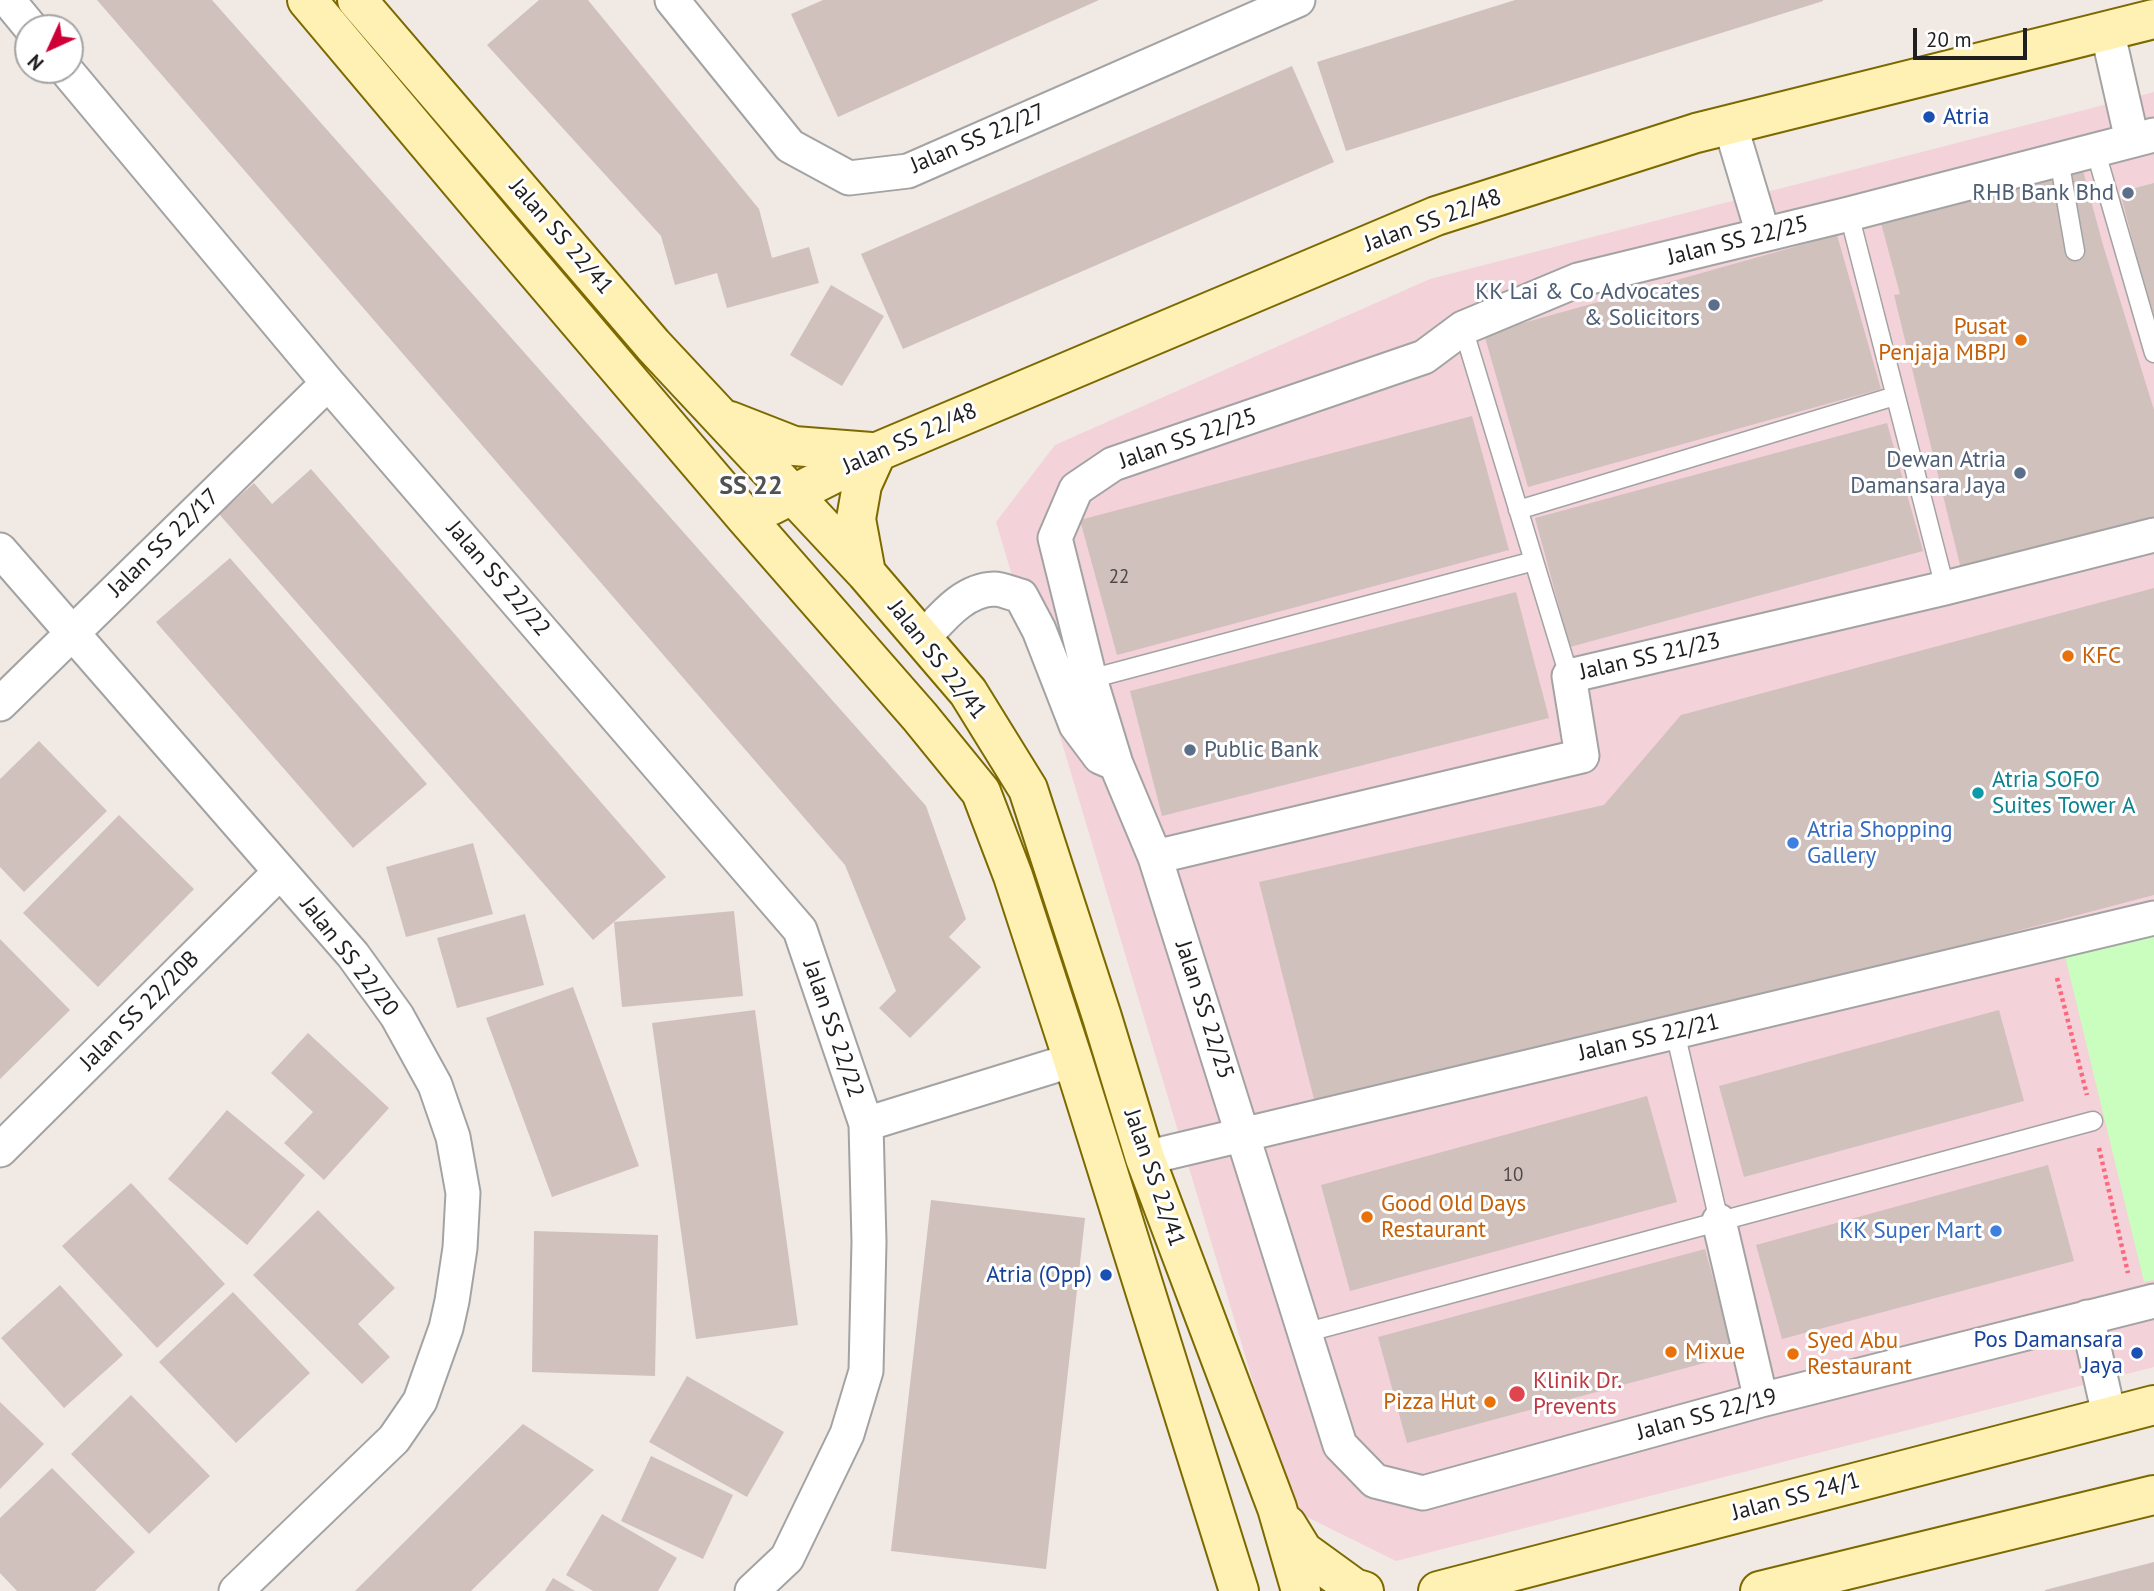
<!DOCTYPE html>
<html>
<head>
<meta charset="utf-8">
<style>
	body { margin:0 }
	#map { position:relative; width:2154px; height:1591px; overflow:hidden; background:#f1e9e4; font-family:"PT Sans",sans-serif }
	canvas { display:block }
	.north { position:absolute; left:14px; top:14px; width:70px; height:70px; box-sizing:border-box; background:#fff; border:2px solid #a5a5a5; border-radius:50%; rotate:225deg; font-size:19px; font-weight:700; line-height:28px; text-align:center; color:#1f1f1f }
	.north::after { content:''; display:block; margin:auto; width:24px; height:32px; background:#ce0035; clip-path:polygon(50% 0,100% 100%,50% 72%,0 100%) }
	.scale { position:absolute; left:1913px; top:28px; width:114px; height:32px; box-sizing:border-box; border:4px solid #1f1f1f; border-top:0; padding-left:9px; font-size:21px; line-height:24px; white-space:nowrap; color:#1f1f1f; -webkit-text-stroke:5px #fff; paint-order:stroke }
</style>
</head>
<body>
<div id="map">
<canvas width="2154" height="1591"></canvas>
<div class="north">N</div>
<div class="scale">20 m</div>
</div>
<script>
const c = document.querySelector('canvas').getContext('2d');
c.lineJoin = 'round';
function paint(path, color) { c.fillStyle = color; c.fill(path, 'evenodd'); }
function strokePath(path, color, width, dash) { c.strokeStyle = color; c.lineWidth = width; c.lineCap = dash ? 'butt' : 'round'; c.setLineDash(dash || []); c.stroke(path); }
function write(font, color, halo, rows, align = 'center') {
  c.font = font + ' "PT Sans",sans-serif'; c.lineWidth = 6; c.setLineDash([]); c.textBaseline = 'middle'; c.strokeStyle = halo; c.fillStyle = color; for (const [text, x, y, turn = 0] of rows) {
    c.save(); c.translate(x, y); c.rotate((+turn || 0) * Math.PI / 180); c.textAlign = isNaN(turn) ? turn : align; if (halo) c.strokeText(text, 0, 0); c.fillText(text, 0, 0); c.restore();
  }
}
paint(new Path2D(`
	M 2154,92 L 2154,1367 L 1396,1561 L 1291,1509 L 996,522 L 1055,445 L 1430,279 Z`), '#f3d2d9');
paint(new Path2D(`
	M 2154,931 L 2154,1280 L 2144,1282 L 2064,952 Z`), '#c9febe');
paint(new Path2D(`
	M 97,0 L 212,0 L 926,806 L 966,919 L 949,937 L 981,967 L 910,1038 L 879,1008 L 896,991 L 845,865 Z
	M 539,0 L 588,0 L 759,209 L 772,258 L 809,247 L 819,283 L 727,308 L 717,273 L 675,285 L 661,236 L 487,45 Z
	M 823,0 L 1099,0 L 838,117 L 791,14 Z
	M 1515,0 L 1823,0 L 1823,1 L 1346,151 L 1317,62 Z
	M 1292,66 L 1334,162 L 903,349 L 861,254 Z
	M 2082,167 L 2103,245 L 2154,410 L 2154,523 L 1962,573 L 1894,295 L 1900,294 L 1881,223 Z
	M 2154,183 L 2154,319 L 2153,319 L 2120,192 Z
	M 1837,235 L 1881,389 L 1528,487 L 1484,334 Z
	M 831,285 L 884,316 L 842,386 L 790,355 Z
	M 1472,416 L 1509,550 L 1117,655 L 1080,520 Z
	M 1887,423 L 1923,551 L 1570,647 L 1535,518 Z
	M 311,469 L 666,877 L 593,940 L 219,514 L 254,483 L 272,504 Z
	M 230,558 L 427,784 L 353,848 L 156,622 Z
	M 2154,588 L 2154,895 L 1318,1115 L 1259,882 L 1604,805 L 1681,715 Z
	M 1516,592 L 1549,718 L 1162,816 L 1130,691 Z
	M 39,741 L 107,811 L 24,892 L 0,867 L 0,779 Z
	M 119,815 L 194,889 L 98,987 L 23,913 Z
	M 473,843 L 493,914 L 406,937 L 386,867 Z
	M 734,911 L 743,996 L 622,1007 L 614,922 Z
	M 525,914 L 544,985 L 457,1008 L 437,938 Z
	M 0,939 L 70,1010 L 0,1079 Z
	M 573,987 L 639,1166 L 552,1197 L 486,1018 Z
	M 755,1010 L 798,1325 L 696,1339 L 652,1023 Z
	M 1999,1010 L 2024,1101 L 1744,1177 L 1719,1086 Z
	M 308,1033 L 389,1108 L 324,1180 L 284,1143 L 313,1112 L 271,1073 Z
	M 1647,1096 L 1677,1202 L 1350,1291 L 1321,1185 Z
	M 227,1110 L 305,1175 L 247,1245 L 168,1179 Z
	M 2048,1165 L 2074,1261 L 1782,1339 L 1756,1245 Z
	M 131,1183 L 225,1284 L 157,1348 L 62,1246 Z
	M 931,1200 L 1085,1218 L 1046,1569 L 891,1551 Z
	M 318,1210 L 395,1288 L 358,1324 L 390,1357 L 362,1384 L 253,1275 Z
	M 534,1231 L 658,1235 L 655,1376 L 532,1372 Z
	M 1705,1249 L 1734,1355 L 1407,1443 L 1378,1337 Z
	M 60,1285 L 123,1355 L 64,1408 L 1,1338 Z
	M 233,1292 L 310,1373 L 236,1443 L 159,1362 Z
	M 687,1376 L 784,1432 L 747,1497 L 649,1442 Z
	M 131,1395 L 210,1476 L 149,1534 L 71,1454 Z
	M 0,1402 L 44,1444 L 0,1489 Z
	M 523,1424 L 594,1470 L 471,1591 L 355,1591 Z
	M 651,1456 L 733,1495 L 703,1559 L 621,1521 Z
	M 52,1468 L 135,1552 L 95,1591 L 17,1591 L 0,1573 L 0,1518 Z
	M 602,1514 L 677,1558 L 658,1591 L 593,1591 L 566,1575 Z
	M 2154,1562 L 2154,1591 L 2045,1591 L 2045,1590 Z
	M 553,1578 L 575,1591 L 545,1591 Z`), '#d1c1bd');
const lane = new Path2D(`
	M 2095,149 L 2154,353
	M 2059,159 L 2075,251
	M 1849,214 L 1945,588
	M 1463,328 L 1569,676
	M 1518,510 L 1895,396
	M 1090,679 L 1534,561
	M 1675,1032 L 1719,1221
	M 1304,1333 L 2093,1121`);
const street = new Path2D(`
	M 8,0 L 31,28
	M 672,0 L 790,146 L 849,178 L 908,171 L 1298,0
	M 2107,30 L 2132,140
	M 66,70 L 328,383 L 800,930 L 866,1124 L 869,1242 L 866,1371 L 847,1434 L 787,1558 L 752,1591
	M 1730,124 L 1763,234
	M 2154,135 L 1849,214 L 1578,280 L 1463,328 L 1424,357 L 1113,464 L 1076,489 L 1055,538 L 1090,679 L 1116,764 L 1155,857 L 1340,1445 L 1375,1481 L 1423,1493 L 1761,1400 L 2154,1301
	M 0,550 L 353,955 L 397,1016 L 435,1085 L 453,1137 L 463,1193 L 460,1248 L 452,1301 L 446,1328 L 420,1401 L 394,1439 L 236,1591
	M 923,638 C 942,618 963,590 994,589 C 1002,589 1013,594 1021,596 L 1039,630 L 1076,725 L 1100,757 L 1116,764
	M 0,704 L 328,383
	M 1155,857 L 1582,756 L 1569,676 L 1945,588 L 2154,535
	M 866,1124 L 1073,1060
	M 0,1150 L 280,872
	M 1145,1158 L 2154,918
	M 1719,1221 L 1761,1400
	M 2087,1317 L 2109,1415`);
const secondary = new Path2D(`
	M 307,0 L 493,221 L 746,518 L 920,717 L 981,792 L 1013,876 L 1073,1060 L 1239,1591
	M 357,0 L 653,345 L 866,573 L 968,692 L 1028,789 L 1102,1017 L 1145,1158 L 1277,1508 L 1301,1591
	M 730,421 L 794,446 L 871,452
	M 770,506 L 877,452 L 1436,216 L 1696,133 L 2154,19
	M 866,573 L 856,519 L 862,485 L 877,452
	M 1287,1525 L 1303,1551 L 1354,1588 L 1364,1591
	M 1438,1591 L 2154,1405
	M 1760,1591 L 2154,1495`);
strokePath(lane, '#a3a3a3', 21);
strokePath(street, '#a3a3a3', 37);
strokePath(secondary, '#7c6a00', 42);
strokePath(new Path2D(`
	M 2057,978 L 2087,1095
	M 2099,1148 L 2128,1273`), '#ff677e', 4.5, [3.5, 3.5]);
strokePath(lane, '#fff', 18);
strokePath(street, '#fff', 33);
strokePath(secondary, '#fff0b4', 38);
for (const [x, y, r, color] of [
	[1929,117,7,"#1a4fb4"],
	[2128,193,7,"#5c6f8a"],
	[1714,305,7,"#5c6f8a"],
	[2021,340,7,"#e8710a"],
	[2020,473,7,"#5c6f8a"],
	[2068,656,7,"#e8710a"],
	[1190,750,7,"#5c6f8a"],
	[1978,793,7,"#0f9aa8"],
	[1793,843,7,"#3f7fe0"],
	[1367,1217,7,"#e8710a"],
	[1996,1231,7,"#3f7fe0"],
	[1106,1275,7,"#1a4fb4"],
	[1671,1352,7,"#e8710a"],
	[2137,1353,7,"#1a4fb4"],
	[1793,1354,7,"#e8710a"],
	[1517,1394,9,"#e0444e"],
	[1490,1402,7,"#e8710a"]
]) { const dot = new Path2D(); dot.arc(x, y, r, 0, 2 * Math.PI); c.fillStyle = color; c.fill(dot); strokePath(dot, '#fff', 2.5); }
write('19px', '#4c4846', null, [
	["22",1119,578],
	["10",1513,1176]
]);
write('23px', '#164399', '#fff', [
	["Atria",1943,117,"left"],
	["Atria (Opp)",1092,1275],
	["Pos Damansara",2123,1340],
	["Jaya",2123,1366]
], 'right');
write('23px', '#1f1f1f', '#fff', [
	["Jalan SS 22/27",978,139,-23],
	["Jalan SS 22/48",1433,221,-20],
	["Jalan SS 22/41",561,237,49],
	["Jalan SS 22/25",1738,241,-14],
	["Jalan SS 22/48",910,439,-24],
	["Jalan SS 22/25",1188,439,-19],
	["Jalan SS 22/17",164,543,-44],
	["Jalan SS 22/22",498,579,49],
	["Jalan SS 21/23",1650,657,-13],
	["Jalan SS 22/41",937,660,52],
	["Jalan SS 22/20",349,957,52],
	["Jalan SS 22/25",1204,1010,72],
	["Jalan SS 22/20B",140,1011,-45],
	["Jalan SS 22/22",833,1029,71],
	["Jalan SS 22/21",1649,1038,-13],
	["Jalan SS 22/41",1154,1178,71],
	["Jalan SS 22/19",1707,1415,-15],
	["Jalan SS 24/1",1796,1497,-15]
]);
write('23px', '#4e5e75', '#fff', [
	["RHB Bank Bhd",2114,193],
	["KK Lai & Co Advocates",1700,292],
	["& Solicitors",1700,318],
	["Dewan Atria",2006,460],
	["Damansara Jaya",2006,486],
	["Public Bank",1204,750,"left"]
], 'right');
write('23px', '#c56008', '#fff', [
	["Pusat",2007,327,"right"],
	["Penjaja MBPJ",2007,353,"right"],
	["KFC",2082,656],
	["Good Old Days",1381,1204],
	["Restaurant",1381,1230],
	["Syed Abu",1807,1341],
	["Restaurant",1807,1367],
	["Mixue",1685,1352],
	["Pizza Hut",1476,1402,"right"]
], 'left');
write('23px', '#0d838f', '#fff', [
	["Atria SOFO",1992,780],
	["Suites Tower A",1992,806]
], 'left');
write('23px', '#366cbe', '#fff', [
	["Atria Shopping",1807,830],
	["Gallery",1807,856],
	["KK Super Mart",1982,1231,"right"]
], 'left');
write('23px', '#be3a42', '#fff', [
	["Klinik Dr.",1533,1381],
	["Prevents",1533,1407]
], 'left');
write('bold 26px', '#525252', '#fff', [
	["SS 22",751,487]
]);
</script>
</body>
</html>
